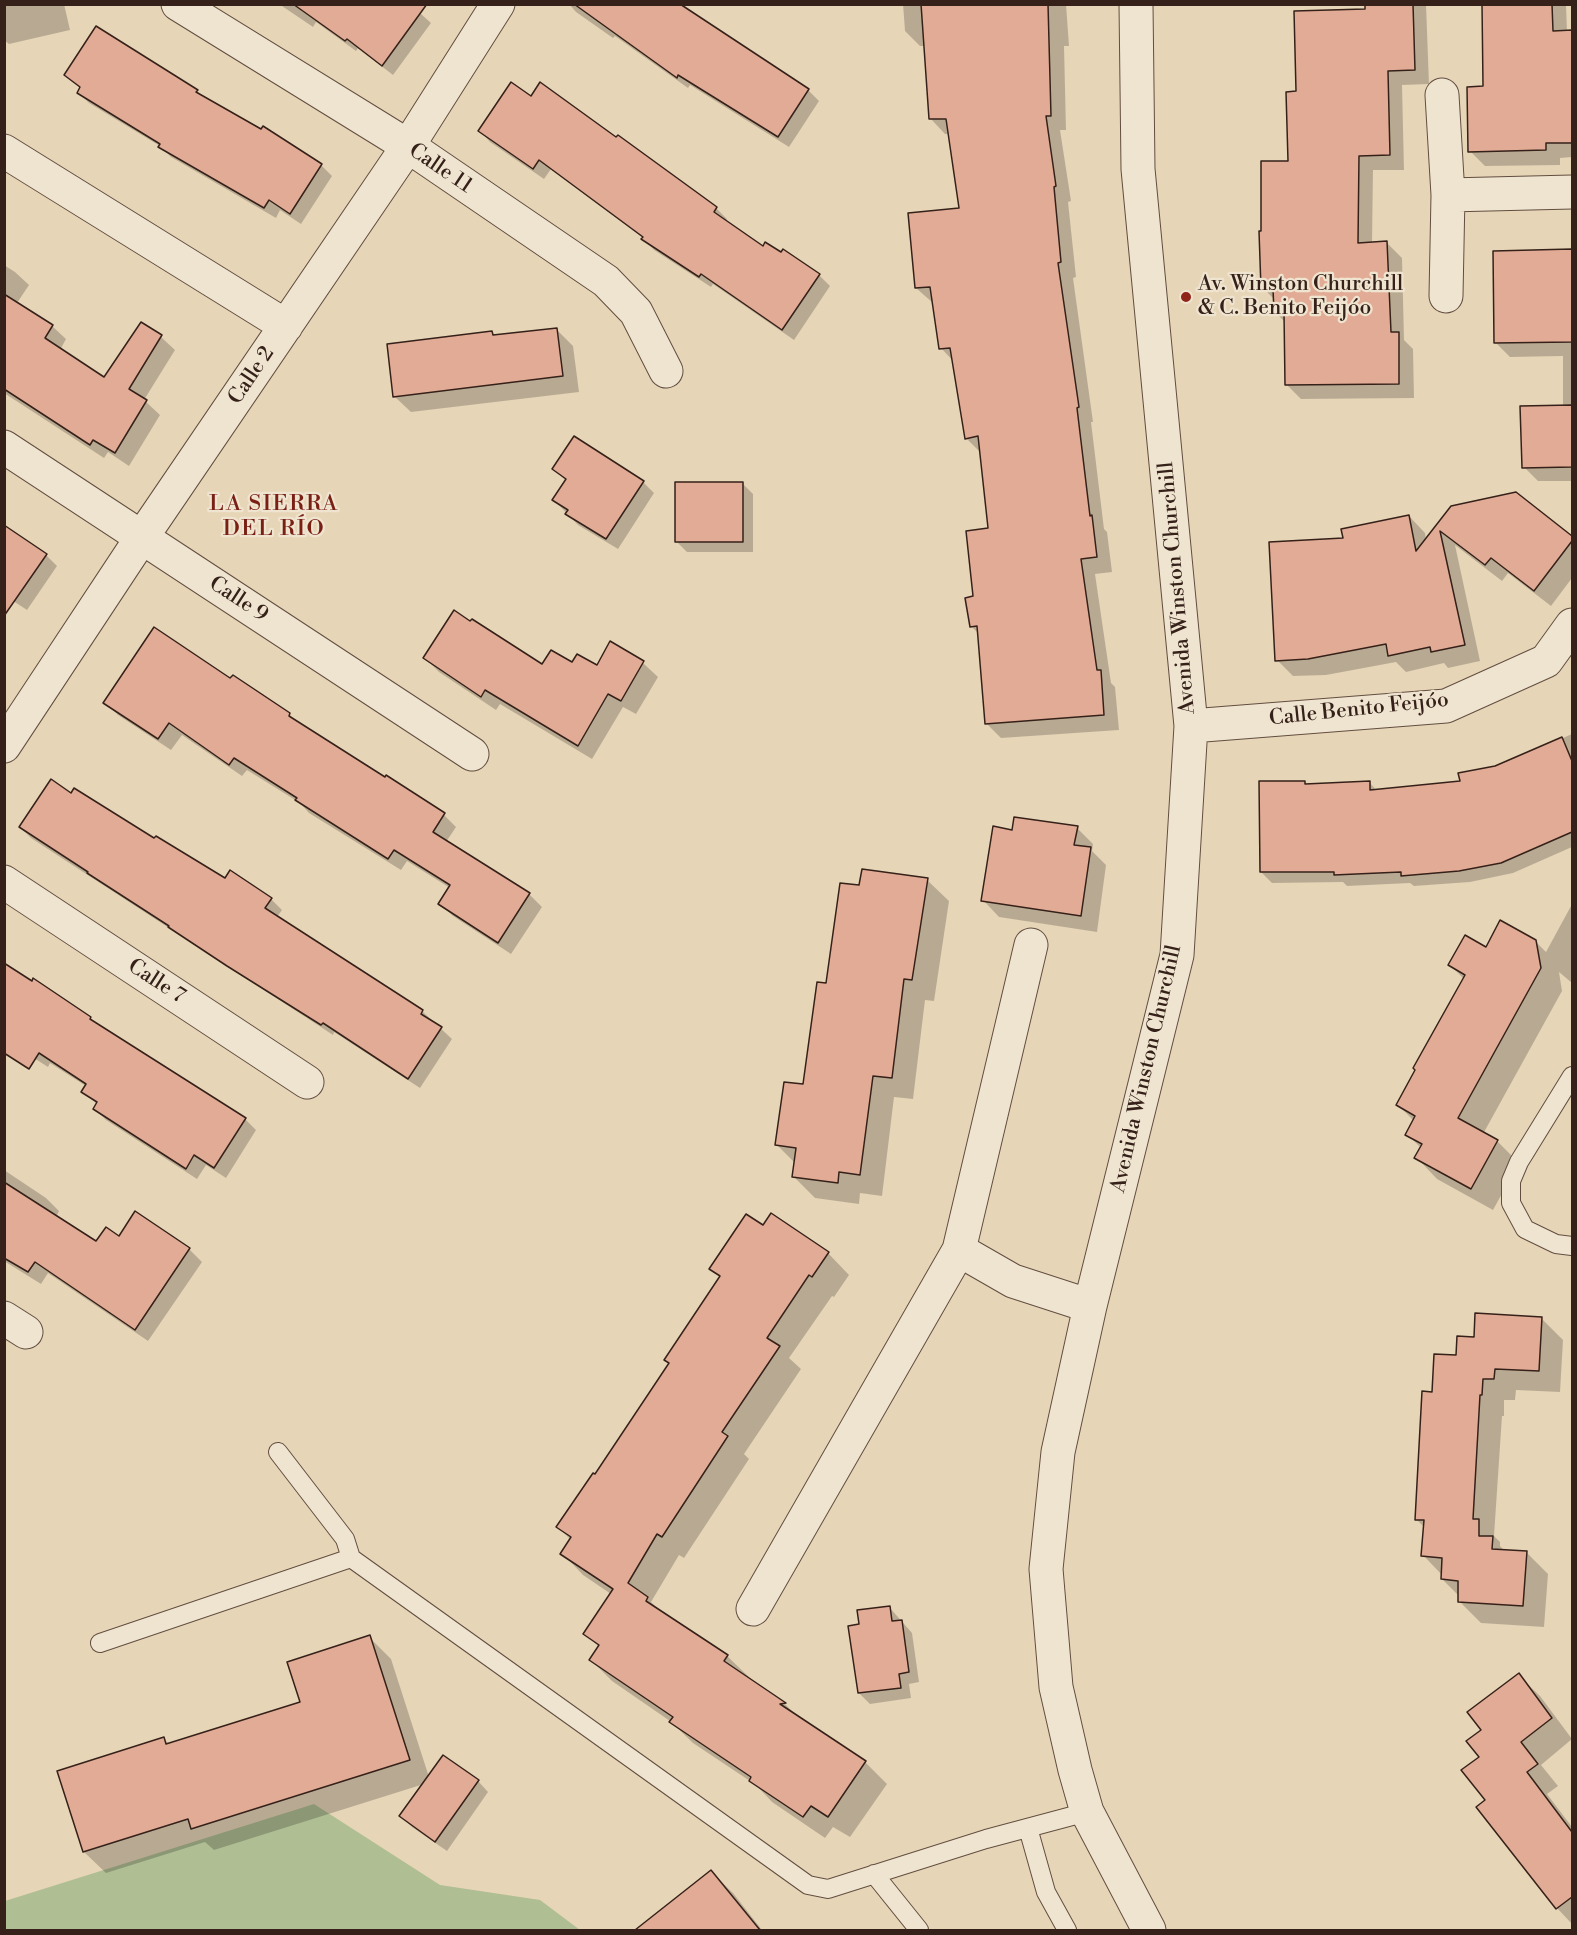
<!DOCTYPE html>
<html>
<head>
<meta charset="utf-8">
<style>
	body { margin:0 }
	#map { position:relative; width:1577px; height:1935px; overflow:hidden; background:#e7d5b7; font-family:"Libre Bodoni",serif }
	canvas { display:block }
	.frame { position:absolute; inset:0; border:6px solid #352119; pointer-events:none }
</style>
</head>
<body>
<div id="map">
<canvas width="1577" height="1935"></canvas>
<div class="frame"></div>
</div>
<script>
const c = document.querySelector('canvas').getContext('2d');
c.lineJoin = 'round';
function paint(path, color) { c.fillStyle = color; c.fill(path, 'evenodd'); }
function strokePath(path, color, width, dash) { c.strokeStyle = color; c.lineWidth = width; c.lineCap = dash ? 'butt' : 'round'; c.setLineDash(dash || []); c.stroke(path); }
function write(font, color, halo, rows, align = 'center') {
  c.font = font + ' "Libre Bodoni",serif'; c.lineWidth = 4.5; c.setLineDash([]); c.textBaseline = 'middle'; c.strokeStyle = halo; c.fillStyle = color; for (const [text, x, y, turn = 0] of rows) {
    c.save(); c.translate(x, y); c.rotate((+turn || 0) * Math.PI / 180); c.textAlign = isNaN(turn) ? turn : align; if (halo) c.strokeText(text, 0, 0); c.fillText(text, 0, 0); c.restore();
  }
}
paint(new Path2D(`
	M 314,1804 L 440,1885 L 540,1900 L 580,1930 L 5,1930 L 5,1901 Z`), '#afbe93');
paint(new Path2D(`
	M 4,4 L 64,4 L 70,30 L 9,44 L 4,40 Z
	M 279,4 L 410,4 L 431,23 L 393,75 L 358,48 L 356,51 L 316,22 L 313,27 Z
	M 569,4 L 678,4 L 808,90 L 819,101 L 789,147 L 690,85 L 688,88 L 615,36 L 613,38 L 576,12 Z
	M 903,4 L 1066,4 L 1069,46 L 1064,46 L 1066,130 L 1060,130 L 1071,201 L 1068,202 L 1076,277 L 1073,278 L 1093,422 L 1091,422 L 1104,529 L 1107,532 L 1112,572 L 1095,574 L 1111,683 L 1115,687 L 1119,730 L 1001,738 L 986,723 L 980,635 L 971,626 L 975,598 L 990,529 L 981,453 L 966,438 L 954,362 L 941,348 L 933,303 L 916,288 L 961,209 L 950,134 L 945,134 L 930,118 L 925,46 L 920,46 L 905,31 Z
	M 1367,4 L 1426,4 L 1429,84 L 1402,85 L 1404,170 L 1373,170 L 1372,244 L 1387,243 L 1402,258 L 1404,340 L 1413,349 L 1414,398 L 1301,399 L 1286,384 L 1286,323 L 1276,313 L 1275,300 L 1263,288 L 1289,163 L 1297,93 L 1367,10 Z
	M 1483,4 L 1566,4 L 1567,32 L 1572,32 L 1572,157 L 1560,158 L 1560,165 L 1485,166 L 1470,151 L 1484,88 Z
	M 66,75 L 197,91 L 205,99 L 321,165 L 332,176 L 301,224 L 280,210 L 276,218 L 171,157 L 160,146 L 89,103 L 78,92 L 81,89 Z
	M 531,98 L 716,208 L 727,219 L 725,222 L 763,248 L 819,275 L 830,286 L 794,340 L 713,284 L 711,287 L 654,250 L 643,238 L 551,169 L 544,179 L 490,142 L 480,131 Z
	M 1572,250 L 1572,481 L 1538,481 L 1524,467 L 1563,407 L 1563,356 L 1510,357 L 1496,343 L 1494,252 Z
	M 4,265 L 15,272 L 29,285 L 17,303 L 52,326 L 66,339 L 60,350 L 104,379 L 141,324 L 161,337 L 175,350 L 144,400 L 160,415 L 129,466 L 108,452 L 104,458 L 4,393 Z
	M 556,329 L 573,346 L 579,392 L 411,412 L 394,396 L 492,333 L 495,336 Z
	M 575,438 L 643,482 L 654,493 L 618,549 L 578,525 L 554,500 L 566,481 L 554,469 Z
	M 742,483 L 753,494 L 753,552 L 687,552 L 676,541 Z
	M 1516,494 L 1572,538 L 1572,578 L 1551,606 L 1508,573 L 1502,581 L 1455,545 L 1480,661 L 1448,668 L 1444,663 L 1406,672 L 1396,662 L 1326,675 L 1293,676 L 1277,660 L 1344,540 L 1409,516 L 1425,533 L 1426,540 L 1452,507 Z
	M 46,555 L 57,566 L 27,610 L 7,597 Z
	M 611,643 L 643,663 L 658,677 L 636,714 L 623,707 L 592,759 L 500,704 L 496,710 L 439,672 L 425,658 L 543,666 L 572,664 L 597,667 Z
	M 231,680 L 289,714 L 298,724 L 444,815 L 456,827 L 446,842 L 529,894 L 542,907 L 511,954 L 453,916 L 440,904 L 450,888 L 407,861 L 401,870 L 309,813 L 300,803 L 247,770 L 242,776 L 182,735 L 171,750 L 118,715 L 105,702 Z
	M 1572,734 L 1572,847 L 1513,873 L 1470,882 L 1414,886 L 1410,883 L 1347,886 L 1343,882 L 1272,883 L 1261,872 L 1304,783 L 1307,785 L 1369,782 L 1377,791 L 1461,783 Z
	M 72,795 L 225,880 L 271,899 L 282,910 L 277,917 L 422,1011 L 452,1039 L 420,1088 L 334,1032 L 333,1035 L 31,838 L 20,827 Z
	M 1077,828 L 1093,844 L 1092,851 L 1106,865 L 1097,932 L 999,917 L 983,900 L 1013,831 Z
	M 927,880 L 949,901 L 934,1001 L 925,1000 L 913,1099 L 894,1097 L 882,1196 L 860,1193 L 859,1204 L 815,1198 L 793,1176 L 795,1163 L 777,1145 L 804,1086 L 827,985 L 861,887 Z
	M 1571,906 L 1572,906 L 1572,983 L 1559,972 L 1562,991 L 1483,1134 L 1497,1141 L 1519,1163 L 1493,1210 L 1437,1179 L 1416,1157 L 1421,1148 L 1407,1134 L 1414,1121 L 1398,1105 L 1464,979 L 1450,965 L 1487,949 L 1535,941 L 1546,952 Z
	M 90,1018 L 99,1027 L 245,1119 L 256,1130 L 226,1178 L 206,1165 L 197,1179 L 106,1120 L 95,1109 L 98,1105 L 83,1092 L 86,1086 L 50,1063 L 48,1067 L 4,1039 Z
	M 4,1170 L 46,1198 L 59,1211 L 56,1217 L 97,1243 L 119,1239 L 189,1249 L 202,1262 L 148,1341 L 48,1273 L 41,1284 L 4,1261 Z
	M 763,1227 L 828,1253 L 849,1275 L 834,1297 L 832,1296 L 789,1358 L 801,1369 L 744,1454 L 749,1459 L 684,1558 L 679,1555 L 651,1602 L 662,1613 L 727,1656 L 749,1677 L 748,1679 L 785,1704 L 800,1719 L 866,1763 L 887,1784 L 850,1837 L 833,1827 L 825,1838 L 772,1802 L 756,1785 L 693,1743 L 670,1721 L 612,1681 L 591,1660 L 599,1647 L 585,1633 L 611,1594 L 583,1575 L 562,1553 L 571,1540 L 558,1527 L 595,1477 L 670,1363 L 721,1278 L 711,1268 Z
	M 1541,1318 L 1563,1340 L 1560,1392 L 1516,1390 L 1515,1400 L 1504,1400 L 1504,1416 L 1502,1416 L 1494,1536 L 1500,1542 L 1500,1546 L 1505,1551 L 1526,1552 L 1548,1574 L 1544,1627 L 1481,1623 L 1459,1601 L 1459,1596 L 1442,1579 L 1442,1575 L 1423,1555 L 1425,1528 L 1416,1519 L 1434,1393 L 1457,1357 L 1475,1339 Z
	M 890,1608 L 912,1633 L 919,1682 L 909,1684 L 911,1698 L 870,1704 L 859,1693 L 861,1626 Z
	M 369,1637 L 391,1659 L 429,1777 L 478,1781 L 488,1792 L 447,1851 L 412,1827 L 401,1816 L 424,1784 L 214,1850 L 205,1842 L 106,1873 L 84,1852 L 164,1739 L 170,1745 L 301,1703 Z
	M 1518,1675 L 1540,1696 L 1572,1739 L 1541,1765 L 1558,1786 L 1547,1794 L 1572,1827 L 1572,1924 L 1557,1908 L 1487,1801 L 1481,1757 L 1483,1730 Z
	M 711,1872 L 733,1893 L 762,1930 L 652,1930 L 646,1923 Z`), '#0003');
const building = new Path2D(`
	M 293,4 L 427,4 L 382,66 L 347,39 L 345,41 Z
	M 574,4 L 680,4 L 809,89 L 778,137 L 678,75 L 677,78 Z
	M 921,4 L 1048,4 L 1051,116 L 1046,116 L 1056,186 L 1054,187 L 1061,262 L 1058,263 L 1079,407 L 1077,408 L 1090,516 L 1092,515 L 1097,557 L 1081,559 L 1097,670 L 1101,670 L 1104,715 L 985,724 L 977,626 L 970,627 L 965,598 L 973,596 L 966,531 L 988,528 L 978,436 L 965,439 L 950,348 L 939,349 L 930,287 L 915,288 L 908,213 L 959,208 L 946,119 L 929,119 Z
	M 1365,4 L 1413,4 L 1415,70 L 1388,71 L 1390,155 L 1359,156 L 1358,243 L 1387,241 L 1391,332 L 1399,332 L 1399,384 L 1285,385 L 1284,313 L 1274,313 L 1273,289 L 1261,289 L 1259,231 L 1261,231 L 1261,161 L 1288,161 L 1286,92 L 1296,91 L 1294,11 L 1365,9 Z
	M 1482,4 L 1552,4 L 1553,31 L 1572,30 L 1572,143 L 1546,143 L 1546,150 L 1468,152 L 1467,87 L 1483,86 Z
	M 96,26 L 198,90 L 196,92 L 261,129 L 263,126 L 322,164 L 290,214 L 269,200 L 264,208 L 158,147 L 160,144 L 77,93 L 80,87 L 64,75 Z
	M 511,82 L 531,96 L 540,82 L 616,137 L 618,135 L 717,207 L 714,212 L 763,246 L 765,242 L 781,252 L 783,249 L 820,274 L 782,330 L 701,274 L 699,277 L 641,239 L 643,237 L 539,160 L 533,169 L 478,131 Z
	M 1572,249 L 1572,342 L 1494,343 L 1493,251 Z
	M 4,294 L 53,325 L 45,338 L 104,377 L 141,322 L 162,335 L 129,389 L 147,400 L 115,453 L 93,440 L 90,445 L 4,389 Z
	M 557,328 L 563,376 L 393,397 L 387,344 L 492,331 L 493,335 Z
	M 1572,405 L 1572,467 L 1522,468 L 1520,406 Z
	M 574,436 L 644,481 L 606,539 L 565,514 L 568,510 L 552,500 L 566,479 L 552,469 Z
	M 675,482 L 743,482 L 743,542 L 675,542 Z
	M 1516,492 L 1572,536 L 1572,541 L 1534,591 L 1491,558 L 1485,565 L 1440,531 L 1465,645 L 1431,652 L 1430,647 L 1388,656 L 1386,644 L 1308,659 L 1275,661 L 1269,542 L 1343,538 L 1341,529 L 1409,515 L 1416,551 L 1451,506 Z
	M 4,525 L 47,554 L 4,616 Z
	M 454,610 L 470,621 L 472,619 L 542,664 L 551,650 L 572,662 L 577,654 L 597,665 L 610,641 L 644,661 L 621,701 L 608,694 L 578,746 L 485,690 L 481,697 L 423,658 Z
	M 154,627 L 230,678 L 233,675 L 290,713 L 289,716 L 385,777 L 386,775 L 445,813 L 433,832 L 530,893 L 498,943 L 438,904 L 450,885 L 394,850 L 388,859 L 295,800 L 297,798 L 234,758 L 229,765 L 169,723 L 158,739 L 103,703 Z
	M 1562,737 L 1572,761 L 1572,832 L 1501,863 L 1459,871 L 1401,876 L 1401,872 L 1334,875 L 1334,872 L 1260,872 L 1259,781 L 1305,781 L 1305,784 L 1370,781 L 1370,790 L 1460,781 L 1458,773 L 1495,766 Z
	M 51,779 L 71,793 L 74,788 L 154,838 L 156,836 L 225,878 L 230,870 L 272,898 L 265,908 L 423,1010 L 421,1014 L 442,1027 L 408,1079 L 323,1023 L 321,1025 L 227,966 L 168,927 L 169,926 L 87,873 L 88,872 L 19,827 Z
	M 1014,817 L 1078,826 L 1074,845 L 1091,847 L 1081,916 L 981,901 L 993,826 L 1012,830 Z
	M 862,869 L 928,878 L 912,980 L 904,979 L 892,1078 L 873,1076 L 860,1175 L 839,1172 L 838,1183 L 792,1177 L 796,1148 L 775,1145 L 784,1082 L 803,1084 L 817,982 L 826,983 L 840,883 L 859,885 Z
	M 1500,920 L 1536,940 L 1541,968 L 1458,1118 L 1498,1140 L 1471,1189 L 1414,1158 L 1422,1144 L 1405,1135 L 1415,1116 L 1396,1105 L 1415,1070 L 1413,1068 L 1465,975 L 1448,965 L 1465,935 L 1486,947 Z
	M 4,963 L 32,981 L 33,978 L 91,1017 L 90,1019 L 246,1118 L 214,1168 L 194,1155 L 186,1169 L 93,1109 L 97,1102 L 81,1092 L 86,1084 L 39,1053 L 29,1069 L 4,1053 Z
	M 4,1182 L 96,1241 L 106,1227 L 119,1236 L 135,1211 L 190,1248 L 135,1330 L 35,1262 L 28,1272 L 4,1258 Z
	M 771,1213 L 829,1252 L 812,1277 L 809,1275 L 767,1338 L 780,1346 L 722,1432 L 728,1436 L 662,1537 L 657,1534 L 628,1583 L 648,1597 L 646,1601 L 728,1655 L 724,1661 L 786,1703 L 780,1704 L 866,1761 L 828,1817 L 811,1806 L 803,1817 L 749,1781 L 751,1777 L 669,1722 L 673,1717 L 589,1660 L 599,1645 L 583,1634 L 613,1589 L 560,1554 L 571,1537 L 556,1527 L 593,1473 L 595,1474 L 669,1363 L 664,1360 L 720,1276 L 709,1269 L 746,1214 L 763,1225 Z
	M 1475,1313 L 1542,1317 L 1539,1371 L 1495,1369 L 1494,1379 L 1483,1379 L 1482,1395 L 1480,1395 L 1473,1519 L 1479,1519 L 1479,1536 L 1493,1536 L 1492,1549 L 1527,1551 L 1523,1606 L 1458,1602 L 1458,1581 L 1441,1579 L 1442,1558 L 1421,1556 L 1424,1520 L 1415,1520 L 1422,1391 L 1432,1392 L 1434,1354 L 1456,1355 L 1457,1336 L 1474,1337 Z
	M 890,1606 L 892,1621 L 902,1620 L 909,1672 L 899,1674 L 901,1688 L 858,1693 L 848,1626 L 859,1624 L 857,1610 Z
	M 370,1635 L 410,1760 L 191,1829 L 188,1819 L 83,1852 L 57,1771 L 164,1737 L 166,1744 L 300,1702 L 287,1662 Z
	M 1519,1673 L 1552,1718 L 1521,1742 L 1538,1764 L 1527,1772 L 1572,1832 L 1572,1897 L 1556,1909 L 1476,1807 L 1485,1800 L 1461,1770 L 1479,1757 L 1466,1741 L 1481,1730 L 1467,1712 Z
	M 443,1755 L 479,1780 L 435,1842 L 399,1816 Z
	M 711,1870 L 760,1930 L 635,1930 Z`);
paint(building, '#e2ab95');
strokePath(building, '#352119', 1.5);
const service = new Path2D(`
	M 1572,1076 L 1519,1162 L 1511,1181 L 1511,1203 L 1525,1229 L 1556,1244 L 1572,1246
	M 278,1452 L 345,1539 L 351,1558 L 808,1885 L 828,1889 L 986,1839 L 1087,1812
	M 100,1643 L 351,1558
	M 1028,1828 L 1046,1892 L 1067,1930
	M 874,1874 L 919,1930`);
const minor = new Path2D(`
	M 178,4 L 408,146 L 606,281 L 636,312 L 666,371
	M 1136,4 L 1138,169 L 1191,726 L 1177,955 L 1090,1306 L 1058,1452 L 1046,1569 L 1056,1687 L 1075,1770 L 1087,1812 L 1149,1930
	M 1442,95 L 1448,195 L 1446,296
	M 4,151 L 286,326
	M 1448,195 L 1572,192
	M 4,447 L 472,754
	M 1191,726 L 1446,706 L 1546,661 L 1572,625
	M 4,746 L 142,537 L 408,146 L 498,4
	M 4,882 L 307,1082
	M 959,1250 L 1013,1281 L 1090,1306
	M 4,1318 L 26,1332
	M 753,1609 L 959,1250 L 1031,945`);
strokePath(service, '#624e40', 20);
strokePath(minor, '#624e40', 35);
strokePath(service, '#efe4d0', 18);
strokePath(minor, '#efe4d0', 33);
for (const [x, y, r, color] of [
	[1186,297,6,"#8f2418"]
]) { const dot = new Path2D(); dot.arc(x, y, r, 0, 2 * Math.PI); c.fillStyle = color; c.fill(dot); strokePath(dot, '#efe4d0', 2); }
write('21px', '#352119', '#efe4d0', [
	["Calle 11",440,169,34],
	["Calle 2",252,376,-56],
	["Avenida Winston Churchill",1178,588,-95],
	["Calle 9",238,600,33],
	["Calle Benito Feijóo",1359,710,-6],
	["Calle 7",156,982,33],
	["Avenida Winston Churchill",1147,1069,-77]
]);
write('21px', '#352119', '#efe4d0', [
	["Av. Winston Churchill",1198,285],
	["& C. Benito Feijóo",1198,309]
], 'left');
c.letterSpacing = '1.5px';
write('22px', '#7a1f14', '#efe4d0', [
	["LA SIERRA",274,505],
	["DEL RÍO",274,530]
]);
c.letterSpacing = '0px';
</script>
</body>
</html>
